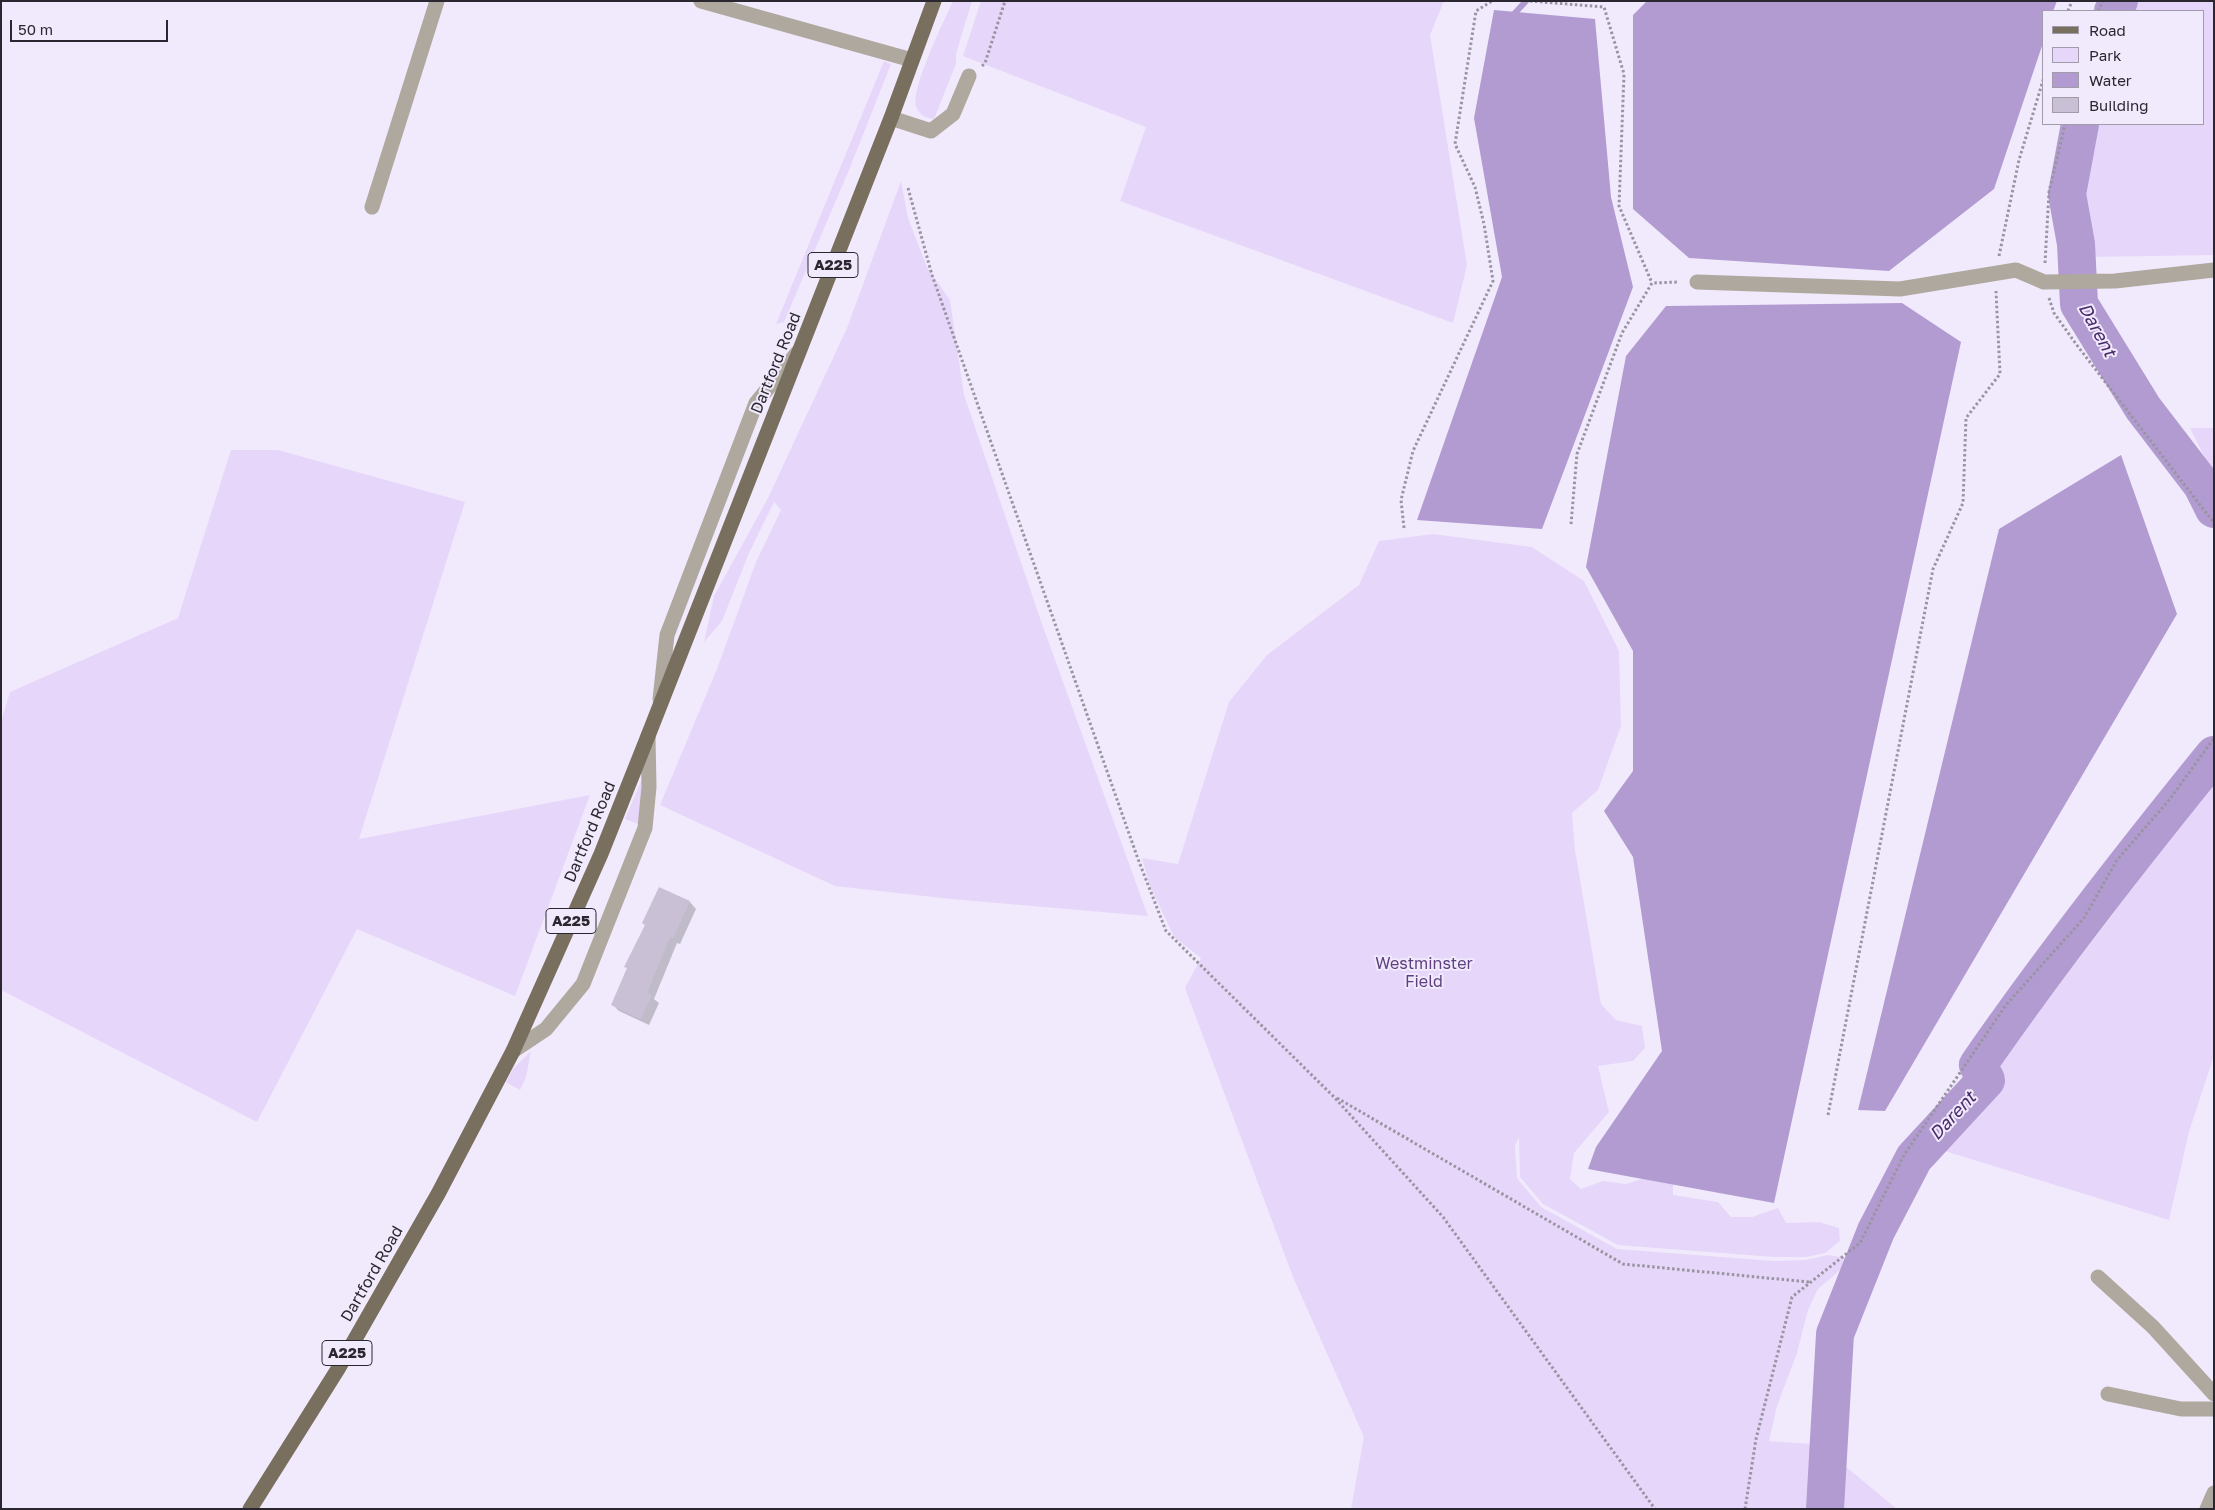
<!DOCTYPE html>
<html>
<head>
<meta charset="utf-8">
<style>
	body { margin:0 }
	#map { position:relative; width:2215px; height:1510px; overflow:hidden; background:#f1eafc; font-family:"Golos Text",sans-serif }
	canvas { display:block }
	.frame { position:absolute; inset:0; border:2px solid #2b2730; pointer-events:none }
	.legend { position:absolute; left:2042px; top:10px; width:162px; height:115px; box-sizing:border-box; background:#f1eafc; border:1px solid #a29caa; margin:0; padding:6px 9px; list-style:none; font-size:15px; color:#2b2730 }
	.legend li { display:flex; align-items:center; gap:10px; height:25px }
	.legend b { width:25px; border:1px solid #a29caa }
	.scale { position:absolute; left:10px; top:20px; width:158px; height:22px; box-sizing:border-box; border:2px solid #2b2730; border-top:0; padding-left:6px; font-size:15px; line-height:18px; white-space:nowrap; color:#2b2730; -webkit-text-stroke:4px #f1eafc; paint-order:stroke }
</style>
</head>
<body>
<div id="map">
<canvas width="2215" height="1510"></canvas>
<div class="frame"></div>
<ul class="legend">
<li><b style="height:6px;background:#796f5f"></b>Road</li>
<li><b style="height:14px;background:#e6d7fa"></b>Park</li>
<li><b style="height:14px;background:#b29bd1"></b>Water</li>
<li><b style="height:14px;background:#cac0d6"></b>Building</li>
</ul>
<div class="scale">50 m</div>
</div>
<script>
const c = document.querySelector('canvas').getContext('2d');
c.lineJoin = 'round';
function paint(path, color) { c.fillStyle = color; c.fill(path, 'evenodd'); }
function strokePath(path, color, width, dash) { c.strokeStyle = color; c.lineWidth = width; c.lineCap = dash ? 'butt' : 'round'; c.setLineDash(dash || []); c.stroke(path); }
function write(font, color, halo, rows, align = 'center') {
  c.font = font + ' "Golos Text",sans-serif'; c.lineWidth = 4; c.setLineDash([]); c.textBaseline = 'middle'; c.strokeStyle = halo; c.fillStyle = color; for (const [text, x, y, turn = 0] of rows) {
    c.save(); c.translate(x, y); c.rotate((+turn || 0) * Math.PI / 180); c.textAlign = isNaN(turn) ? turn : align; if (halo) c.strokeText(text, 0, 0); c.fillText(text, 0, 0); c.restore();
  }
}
paint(new Path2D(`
	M 953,1 L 972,1 L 956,54 L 956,64 L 934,119 C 925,118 919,115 916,106 C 911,88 944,21 953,1 Z
	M 981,1 L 1444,1 L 1430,35 L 1467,265 L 1453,323 L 1120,201 L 1146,127 L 963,56 Z
	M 2138,1 L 2214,1 L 2214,255 L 2088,257 L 2085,191 L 2095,124 L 2204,124 L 2204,11 L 2133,11 Z
	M 884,61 L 891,64 L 849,170 L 784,322 L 776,324 Z
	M 901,181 L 908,218 L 927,267 L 950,300 L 964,395 L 1041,621 L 1148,916 L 951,899 L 835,886 L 660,805 L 717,669 L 756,562 L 781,510 L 774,502 L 749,553 L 722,621 L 704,642 L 714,596 L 768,498 L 847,328 Z
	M 2190,428 L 2214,428 L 2214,476 Z
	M 231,450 L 278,450 L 465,502 L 359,839 L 590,795 L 515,996 L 357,929 L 257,1122 L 1,990 L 1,722 L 10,692 L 178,618 Z
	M 1433,534 L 1532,547 L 1584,581 L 1619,651 L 1621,726 L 1598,790 L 1572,813 L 1575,850 L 1601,1004 L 1616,1020 L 1642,1026 L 1645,1048 L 1633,1061 L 1598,1066 L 1609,1112 L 1574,1153 L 1570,1179 L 1581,1189 L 1603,1181 L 1626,1184 L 1648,1177 L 1673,1177 L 1673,1195 L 1718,1202 L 1731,1217 L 1752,1217 L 1778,1208 L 1786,1223 L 1819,1222 L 1839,1228 L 1840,1241 L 1825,1253 L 1806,1257 L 1774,1257 L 1618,1245 L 1543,1204 L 1520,1177 L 1519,1137 L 1515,1146 L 1517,1178 L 1541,1207 L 1617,1249 L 1774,1261 L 1806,1260 L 1828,1255 L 1853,1259 L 1818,1289 L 1808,1310 L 1797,1353 L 1777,1406 L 1769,1441 L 1813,1444 L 1826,1449 L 1822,1509 L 1351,1509 L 1364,1437 L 1293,1277 L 1185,988 L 1201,958 L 1174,937 L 1150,886 L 1142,858 L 1178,864 L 1229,702 L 1267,655 L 1359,585 L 1379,541 Z
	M 642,779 L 643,796 L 638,824 L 625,819 Z
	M 2214,781 L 2214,1055 L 2189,1132 L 2169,1220 L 1935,1148 Z
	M 531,1051 L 526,1077 L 520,1090 L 506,1082 L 513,1069 Z
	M 1839,1461 L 1897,1509 L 1837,1509 Z`), '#e6d7fa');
paint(new Path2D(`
	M 1647,1 L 2057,1 L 2053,11 L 2044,11 L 2044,40 L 1994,189 L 1889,271 L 1689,258 L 1633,209 L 1633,15 Z
	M 1494,10 L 1595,19 L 1611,197 L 1633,287 L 1542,529 L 1417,520 L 1502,277 L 1474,118 Z
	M 1902,303 L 1961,342 L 1774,1203 L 1588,1169 L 1596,1147 L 1662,1051 L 1633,857 L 1604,811 L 1633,771 L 1633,651 L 1586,567 L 1626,356 L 1666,306 Z
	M 2121,455 L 2177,614 L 1885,1111 L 1858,1110 L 1999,529 Z`), '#b29bd1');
paint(new Path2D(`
	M 659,888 L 690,902 L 696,909 L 680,944 L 677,943 L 654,999 L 659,1003 L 649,1025 L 619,1011 L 612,1004 L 646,926 L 643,923 Z`), '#0003');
strokePath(new Path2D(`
	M 1515,13 L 1526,1`), '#b29bd1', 6);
strokePath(new Path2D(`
	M 2113,11 L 2119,1
	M 2080,124 L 2067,194 L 2076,244 L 2079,304 L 2143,408 L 2202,485 L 2214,509
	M 1825,1509 L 1835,1334 L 1876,1231 L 1914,1158 L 1986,1080 L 1978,1065 C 2052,958 2132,856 2214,755`), '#b29bd1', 38);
paint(new Path2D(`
	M 659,887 L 690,901 L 673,938 L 670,937 L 647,993 L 652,995 L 641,1019 L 611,1005 L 627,968 L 624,967 L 645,925 L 642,923 Z`), '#cac0d6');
strokePath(new Path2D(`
	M 1530,1 L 1604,7 L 1624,74 L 1619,206 L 1652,283
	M 2068,11 L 2072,1
	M 2098,11 L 2103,1
	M 982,66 L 985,63 L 1005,1
	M 908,188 L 932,275 L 1138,859 L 1166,931 L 1334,1097 L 1443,1217 L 1655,1509
	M 1999,256 L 2019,160 L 2044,77
	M 2045,263 L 2049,192 L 2065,124
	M 2049,298 L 2054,313 L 2076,344 L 2214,523
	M 1571,524 L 1577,454 L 1622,333 L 1652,283 L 1679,282
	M 1404,528 L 1401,500 L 1413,451 L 1493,281 L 1484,224 L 1475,187 L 1455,144 L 1476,11 L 1492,1
	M 1337,1098 L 1623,1264 L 1809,1282
	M 1828,1115 L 1933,569 L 1963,503 L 1966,418 L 2000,374 L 1996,291
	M 1745,1509 L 1756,1439 L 1792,1297 L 1860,1243 L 1904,1155 L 2006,1005 L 2084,918 L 2117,860 L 2170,799 L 2214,738`), '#9a94a2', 3, [2.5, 2.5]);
strokePath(new Path2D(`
	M 701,1 L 912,60
	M 891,118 L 931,131 L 953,114 L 969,76
	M 372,207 L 437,1
	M 1697,282 L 1900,289 L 2016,270 L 2044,282 L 2115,281 L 2214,270
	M 660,699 L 667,635 L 756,403 L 797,353
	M 513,1051 L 546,1029 L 583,984 L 645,828 L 649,787 L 648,736
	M 2098,1277 L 2153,1327 L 2214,1394
	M 2108,1394 L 2181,1409 L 2214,1409
	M 2207,1509 L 2214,1493`), '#aea89f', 15);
strokePath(new Path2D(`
	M 250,1509 L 338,1369 L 438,1194 L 513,1051 L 601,854 L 648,736 L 891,118 L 934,1`), '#796f5f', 15);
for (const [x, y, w] of [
	[833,265,50],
	[571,921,50],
	[347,1353,50]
]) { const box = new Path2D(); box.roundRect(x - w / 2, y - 12.5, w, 25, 4); c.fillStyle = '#f1eafc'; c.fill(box); strokePath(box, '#2b2730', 1); }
write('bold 15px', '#2b2730', null, [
	["A225",833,265],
	["A225",571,921],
	["A225",347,1353]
]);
write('16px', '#2b2730', '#f1eafc', [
	["Dartford Road",776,363,-68],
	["Dartford Road",590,832,-67],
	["Dartford Road",372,1274,-60]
]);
write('16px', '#5f3f82', '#f1eafc', [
	["Westminster",1424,964],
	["Field",1424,982]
]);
write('italic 18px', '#4a2a6b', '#f1eafc', [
	["Darent",2097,330,61],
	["Darent",1953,1116,-47]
]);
</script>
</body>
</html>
